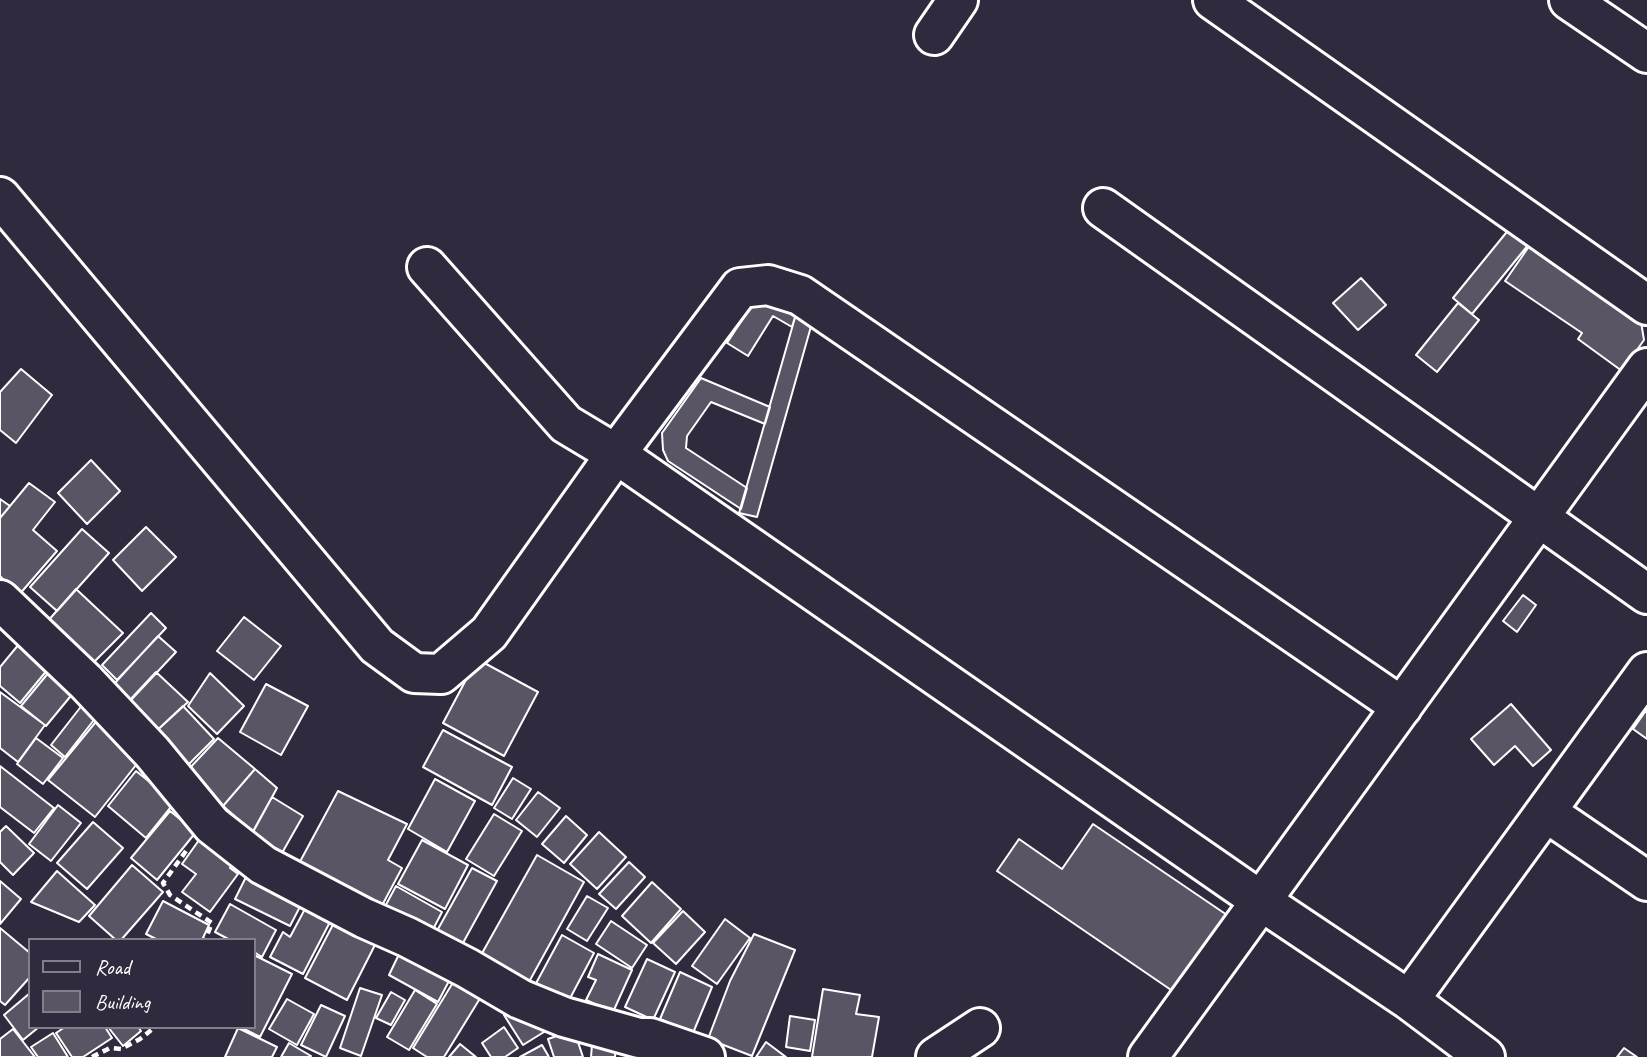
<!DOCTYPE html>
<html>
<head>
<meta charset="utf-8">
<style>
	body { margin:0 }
	#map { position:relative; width:1647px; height:1057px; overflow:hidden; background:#2f2a3d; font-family:Caveat,sans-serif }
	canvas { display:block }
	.legend { position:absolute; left:28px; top:938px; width:228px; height:91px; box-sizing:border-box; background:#2f2a3d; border:2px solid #827f8b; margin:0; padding:9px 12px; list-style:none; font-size:21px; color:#fff }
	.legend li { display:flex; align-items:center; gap:14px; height:35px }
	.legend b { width:35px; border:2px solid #827f8b }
</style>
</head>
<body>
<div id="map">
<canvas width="1647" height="1057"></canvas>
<ul class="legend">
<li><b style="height:9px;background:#2f2a3d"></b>Road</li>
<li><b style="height:19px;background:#595564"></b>Building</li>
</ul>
</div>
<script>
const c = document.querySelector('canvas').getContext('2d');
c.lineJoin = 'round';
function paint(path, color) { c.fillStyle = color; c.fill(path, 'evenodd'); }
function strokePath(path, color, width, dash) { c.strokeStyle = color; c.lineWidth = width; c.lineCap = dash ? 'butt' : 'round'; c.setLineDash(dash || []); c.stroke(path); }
const building = new Path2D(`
	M 1510,228 L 1529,244 L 1472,314 L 1453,298 Z
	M 1530,245 L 1641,322 L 1644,340 L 1622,371 L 1578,339 L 1582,333 L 1505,281 Z
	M 1361,278 L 1386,305 L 1358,330 L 1333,303 Z
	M 773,301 L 796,314 L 792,327 L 773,316 L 748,356 L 727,343 L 751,306 Z
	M 1458,303 L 1479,320 L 1437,372 L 1416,355 Z
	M 796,314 L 812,323 L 757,517 L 739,513 Z
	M 21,369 L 52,395 L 16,443 L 0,430 L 0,392 Z
	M 701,378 L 770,407 L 765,424 L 711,402 L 687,436 L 686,448 L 747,488 L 741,509 L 668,461 L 663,450 L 662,433 Z
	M 91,460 L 120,491 L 87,524 L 58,493 Z
	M 29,483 L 55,502 L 33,530 L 57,551 L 18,596 L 0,576 L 0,518 Z
	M 0,499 L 10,506 L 0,518 Z
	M 146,527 L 176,557 L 142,591 L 113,560 Z
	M 82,529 L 109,553 L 57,611 L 30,587 Z
	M 76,589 L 123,633 L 90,666 L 47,622 Z
	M 1523,595 L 1536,605 L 1517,632 L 1503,621 Z
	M 151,613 L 166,628 L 117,680 L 102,665 Z
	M 244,617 L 281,646 L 254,680 L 217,651 Z
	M 158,636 L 176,652 L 131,700 L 114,684 Z
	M 24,638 L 53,663 L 20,703 L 0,686 L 0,667 Z
	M 477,659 L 538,692 L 504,756 L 443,723 Z
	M 54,666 L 79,686 L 46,726 L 21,706 Z
	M 156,672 L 188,702 L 151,736 L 128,702 Z
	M 210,673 L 244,706 L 217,734 L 188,706 Z
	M 266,684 L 308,706 L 281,755 L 240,732 Z
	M 0,692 L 45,725 L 18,762 L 0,748 Z
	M 83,704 L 97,716 L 65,757 L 51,745 Z
	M 1511,704 L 1551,750 L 1533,766 L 1515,746 L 1494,765 L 1471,739 Z
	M 183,706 L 214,739 L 183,770 L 151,736 Z
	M 1647,709 L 1647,739 L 1633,729 Z
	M 99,718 L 140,760 L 95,817 L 48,780 Z
	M 443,730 L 512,767 L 492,805 L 423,767 Z
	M 36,738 L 63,758 L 43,784 L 17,764 Z
	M 218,738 L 255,769 L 223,806 L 186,772 Z
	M 0,766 L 54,808 L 34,833 L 0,807 Z
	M 255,769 L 277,788 L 253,832 L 223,806 Z
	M 136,771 L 175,802 L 146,838 L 108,806 Z
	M 513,778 L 531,789 L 512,819 L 494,808 Z
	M 435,779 L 475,801 L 447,852 L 408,829 Z
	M 338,791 L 407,824 L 388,860 L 402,868 L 378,913 L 296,869 Z
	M 538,792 L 560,808 L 537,837 L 516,820 Z
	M 272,797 L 303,816 L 282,853 L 251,835 Z
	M 58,805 L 81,823 L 51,861 L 29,844 Z
	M 170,811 L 196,832 L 157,880 L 131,858 Z
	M 494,814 L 522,831 L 494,876 L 466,859 Z
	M 566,816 L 587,835 L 564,863 L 542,844 Z
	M 93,822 L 123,848 L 87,889 L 57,863 Z
	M 1093,824 L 1227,915 L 1174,992 L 997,871 L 1019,839 L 1062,869 Z
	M 6,826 L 34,853 L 13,875 L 0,862 L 0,832 Z
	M 599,832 L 626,857 L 597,889 L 570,864 Z
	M 204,833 L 237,857 L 230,868 L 238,874 L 210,912 L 182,892 L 196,874 L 182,864 Z
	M 422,840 L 468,865 L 445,909 L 398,884 Z
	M 537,855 L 584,882 L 524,991 L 476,964 Z
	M 629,862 L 645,877 L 616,909 L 599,894 Z
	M 132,865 L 163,892 L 121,940 L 116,940 L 89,916 Z
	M 472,868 L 497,881 L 458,952 L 433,938 Z
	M 57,871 L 95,905 L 79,922 L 31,902 Z
	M 249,871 L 304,899 L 290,926 L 235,899 Z
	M 0,881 L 21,899 L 0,924 Z
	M 652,882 L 681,909 L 651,943 L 622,916 Z
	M 396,886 L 442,912 L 428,939 L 381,914 Z
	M 587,896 L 608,908 L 587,941 L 567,929 Z
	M 163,901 L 209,925 L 202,940 L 158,940 L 146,934 Z
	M 230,904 L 276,930 L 262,957 L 254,952 L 254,940 L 230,940 L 215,932 Z
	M 306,907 L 331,920 L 303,974 L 270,957 L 283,932 L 290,937 Z
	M 683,911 L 705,932 L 676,964 L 653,943 Z
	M 337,917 L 378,939 L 347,1000 L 305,978 Z
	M 725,919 L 750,938 L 717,984 L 692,966 Z
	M 611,921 L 647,945 L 632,968 L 596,944 Z
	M 0,928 L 30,953 L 30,977 L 5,1005 L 0,1001 Z
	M 754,934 L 795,950 L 752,1056 L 708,1039 L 730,981 Z
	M 562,935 L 594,953 L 567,1004 L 534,987 Z
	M 400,952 L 450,979 L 438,1002 L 389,975 Z
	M 598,954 L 632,970 L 613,1012 L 586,1000 L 596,980 L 588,977 Z
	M 254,955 L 292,974 L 260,1037 L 240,1027 L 254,1027 Z
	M 647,959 L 675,972 L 653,1020 L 625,1007 Z
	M 460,971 L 487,987 L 444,1057 L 427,1057 L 413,1048 Z
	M 680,972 L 712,987 L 693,1033 L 660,1019 Z
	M 360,988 L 382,995 L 361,1056 L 340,1048 Z
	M 823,989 L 860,995 L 856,1014 L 879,1017 L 872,1057 L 812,1057 Z
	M 415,990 L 437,1004 L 409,1050 L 387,1037 Z
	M 391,992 L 405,1000 L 391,1025 L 376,1018 Z
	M 30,993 L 30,1027 L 39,1027 L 23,1040 L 4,1015 Z
	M 287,999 L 314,1014 L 297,1045 L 269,1029 Z
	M 524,1002 L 544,1032 L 523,1045 L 504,1015 Z
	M 321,1005 L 345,1016 L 326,1057 L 301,1045 Z
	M 790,1016 L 815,1020 L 810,1051 L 786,1047 Z
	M 65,1027 L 105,1027 L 112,1038 L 83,1057 L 72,1057 L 56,1033 Z
	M 108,1027 L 138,1027 L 141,1031 L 123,1046 Z
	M 504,1027 L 518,1048 L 505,1057 L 491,1057 L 482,1043 Z
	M 238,1028 L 277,1047 L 272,1057 L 225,1057 Z
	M 13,1029 L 35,1057 L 0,1057 L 0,1039 Z
	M 574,1030 L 583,1057 L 554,1057 L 548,1039 Z
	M 593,1032 L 617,1034 L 615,1057 L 591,1057 Z
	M 53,1033 L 68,1057 L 38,1057 L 31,1047 Z
	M 766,1042 L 786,1057 L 756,1057 Z
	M 289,1043 L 311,1056 L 310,1057 L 281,1057 Z
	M 460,1044 L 476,1057 L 449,1057 Z
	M 542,1045 L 549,1057 L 520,1057 Z
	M 1624,1048 L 1637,1057 L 1617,1057 Z`);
paint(building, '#595564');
strokePath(building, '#fff', 2);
const minor = new Path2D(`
	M 1213,0 L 1647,305
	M 1569,0 L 1647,53
	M 934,35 L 958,0
	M 0,197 L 377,646 L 414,673 L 441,674 L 489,633 L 616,454 L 740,288 L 768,285 L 800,295 L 1402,707
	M 1103,208 L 1647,594
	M 427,267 L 566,424 L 616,454 L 1261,901 L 1409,1000 L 1485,1057
	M 0,600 L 86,682 L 152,752 L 212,825 L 263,865 L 364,918 L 407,937 L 467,968 L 520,999 L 564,1017 L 639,1038 L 650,1038 L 705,1057
	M 1546,812 L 1647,881
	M 1409,1000 L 1647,672
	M 936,1057 L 980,1028
	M 1148,1057 L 1647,368`);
strokePath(minor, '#fff', 44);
strokePath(new Path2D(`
	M 186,851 L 163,883 L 170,895 L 212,923 L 205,940
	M 92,1057 L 110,1048 L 121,1049 L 140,1039 L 155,1027`), '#fff', 4.5, [7, 5]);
strokePath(minor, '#2f2a3d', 38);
</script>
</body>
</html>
